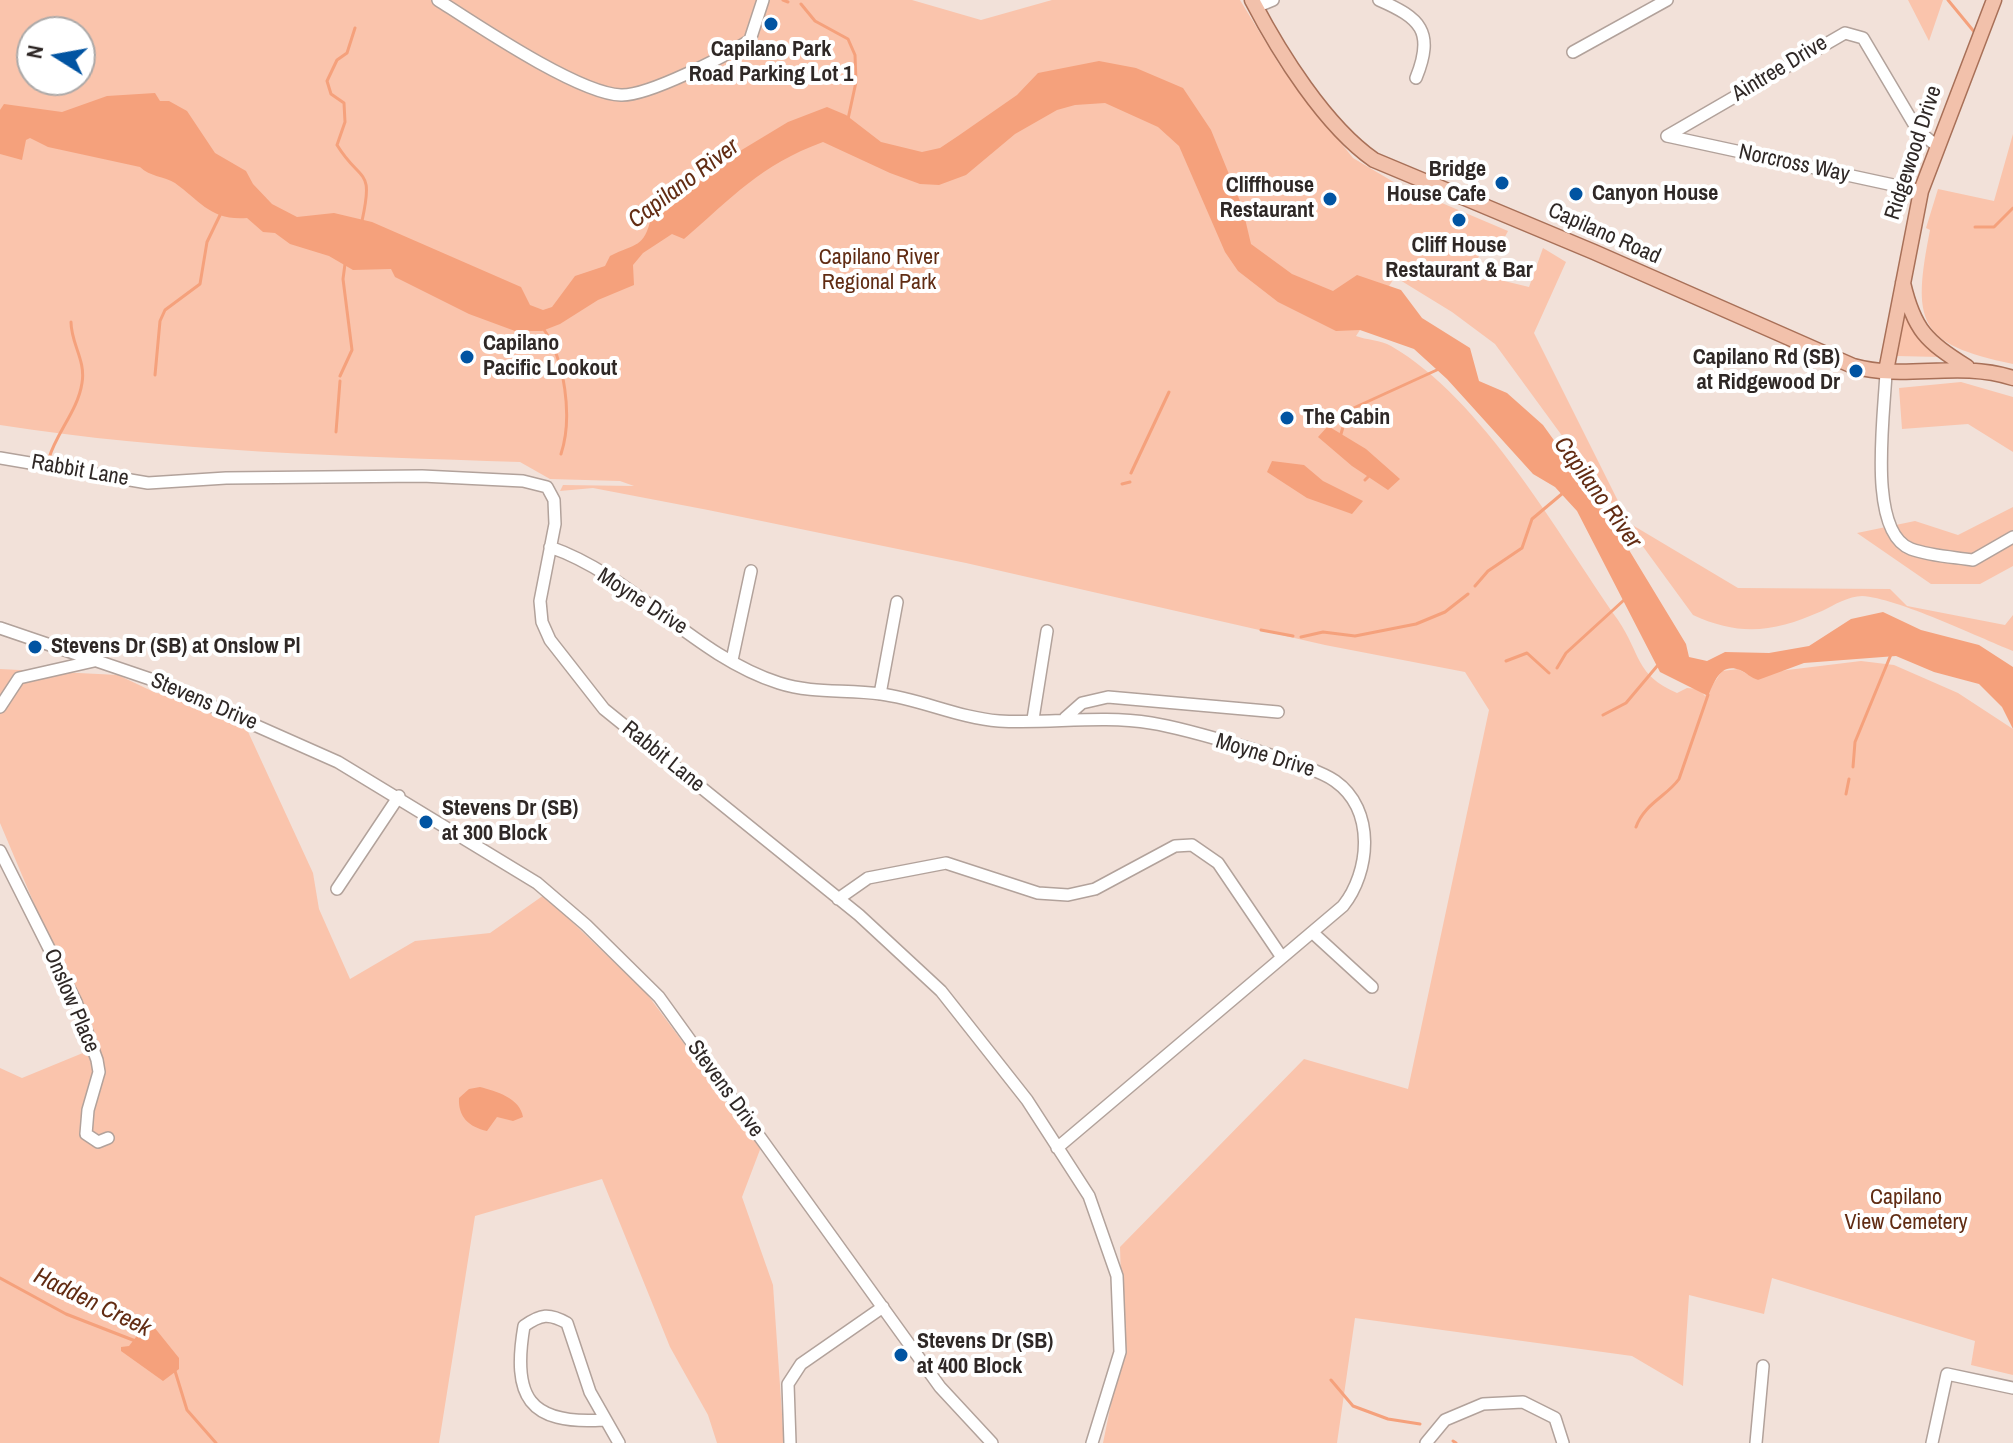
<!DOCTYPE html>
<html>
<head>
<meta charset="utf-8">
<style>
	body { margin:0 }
	#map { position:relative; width:2013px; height:1443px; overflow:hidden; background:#f2e1d9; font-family:"Archivo Narrow",sans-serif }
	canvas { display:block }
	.north { position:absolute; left:16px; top:16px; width:80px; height:80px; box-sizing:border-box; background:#fff; border:2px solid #aca9a8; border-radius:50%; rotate:281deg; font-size:22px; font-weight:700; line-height:32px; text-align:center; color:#2f2826 }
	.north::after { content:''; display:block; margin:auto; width:28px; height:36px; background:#0154a2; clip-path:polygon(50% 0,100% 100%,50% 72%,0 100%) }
</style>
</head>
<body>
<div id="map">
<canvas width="2013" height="1443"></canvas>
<div class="north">N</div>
</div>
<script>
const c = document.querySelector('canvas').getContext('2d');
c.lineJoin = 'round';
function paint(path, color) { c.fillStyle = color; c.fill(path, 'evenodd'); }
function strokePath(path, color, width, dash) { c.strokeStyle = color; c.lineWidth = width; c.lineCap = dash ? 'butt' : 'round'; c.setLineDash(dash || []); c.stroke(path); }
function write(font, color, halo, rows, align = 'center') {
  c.font = font + ' "Archivo Narrow",sans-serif'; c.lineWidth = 8; c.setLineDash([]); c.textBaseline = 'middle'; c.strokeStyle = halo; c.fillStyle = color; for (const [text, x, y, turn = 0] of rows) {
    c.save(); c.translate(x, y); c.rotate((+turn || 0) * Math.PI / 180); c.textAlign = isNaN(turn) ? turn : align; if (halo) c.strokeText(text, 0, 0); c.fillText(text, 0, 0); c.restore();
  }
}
paint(new Path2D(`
	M 0,0 L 912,0 L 981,20 L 1052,0 L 1240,0 L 1282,69 L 1353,158 L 1397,184 L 1508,231 L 1499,248 L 1482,250 L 1475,264 L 1475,280 L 1496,279 L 1529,287 L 1543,248 L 1566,262 L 1534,333 L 1629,523 L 1738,588 L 1890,589 L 1907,606 L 2005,625 L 2013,615 L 2013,651 C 1978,637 1897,598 1862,596 C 1849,596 1834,605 1822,611 C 1774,632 1741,637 1693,615 L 1495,344 L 1452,312 L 1395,277 L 1356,336 C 1366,340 1381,340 1391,346 C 1483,399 1557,533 1618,620 C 1641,654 1635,675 1677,693 L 1687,688 L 1699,689 L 1705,696 L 1722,671 L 1738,669 L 1758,680 L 1771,672 L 1861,661 L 1894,665 L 1958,693 L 2013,729 L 2013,1375 L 1971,1365 L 1975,1341 L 1772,1278 L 1764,1314 L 1689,1295 L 1683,1386 L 1632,1356 L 1355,1318 L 1337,1443 L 1103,1443 L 1123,1345 L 1120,1247 L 1304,1059 L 1408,1089 L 1489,710 L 1465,672 L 1325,645 L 966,563 L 708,510 L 593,488 L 560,491 L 563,485 L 634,486 L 620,481 L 550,479 L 520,462 C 346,456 172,452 0,425 ZM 32,32 L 80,32 L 80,80 L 32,80 Z
	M 1908,0 L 1943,0 L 1929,41 Z
	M 2013,134 L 2013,364 C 1917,344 1912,322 1930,230 L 1926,228 L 1938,189 L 1994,201 Z
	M 1905,303 L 1915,327 L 1940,357 L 1897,356 Z
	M 1961,382 L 2013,397 L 2013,452 L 1968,424 L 1902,429 L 1899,388 Z
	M 2013,507 L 2013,566 L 1980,584 L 1931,584 L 1857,533 L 1915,521 L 1958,535 Z
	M 0,669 L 118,675 L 156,693 L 173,695 L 244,723 L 313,873 L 319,909 L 350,979 L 415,941 L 490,933 L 544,895 L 647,994 L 761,1147 L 742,1197 L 773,1285 L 784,1443 L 717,1443 L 708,1415 L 670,1347 L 602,1179 L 475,1216 L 439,1443 L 0,1443 L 0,1068 L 22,1078 L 95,1048 L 0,823 Z`), '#fac4ac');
paint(new Path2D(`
	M 1099,61 L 1136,68 L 1183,88 L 1211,130 L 1242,206 L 1251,244 L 1292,274 L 1333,291 L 1357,275 L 1401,290 L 1422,318 L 1470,348 L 1479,381 L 1507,393 L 1543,425 L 1609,517 L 1686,644 L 1689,657 L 1707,661 L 1725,652 L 1769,653 L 1809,646 L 1851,619 L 1883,612 L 1921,630 L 1979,645 L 2013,667 L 2013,729 L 2002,707 L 1979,684 L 1934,672 L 1896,656 L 1804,663 L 1758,680 C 1751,678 1747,673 1740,670 C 1720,662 1714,683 1708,696 L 1660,672 L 1577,511 L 1555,487 L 1533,474 L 1447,379 L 1414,349 L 1360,330 L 1336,331 L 1278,302 L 1238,271 L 1225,252 L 1179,146 L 1158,127 L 1105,103 L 1075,105 L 1057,110 L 1015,134 L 966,175 L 939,185 L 920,184 L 890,173 L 823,142 C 760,165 733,197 684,239 L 672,234 L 643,253 L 633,265 L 634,285 L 598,300 L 560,324 L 542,331 L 515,331 L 469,314 L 395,277 L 391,269 L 353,270 L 329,256 L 290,244 L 275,233 L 263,232 L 247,218 C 211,221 200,201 175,183 C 164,176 150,177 140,167 L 48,147 L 30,138 L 26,140 L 22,160 L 0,154 L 0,110 L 4,104 L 62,112 L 107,96 L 155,93 L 160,101 L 169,101 L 187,111 L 215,153 L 246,171 L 253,184 L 272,204 L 297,217 L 334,213 L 372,222 L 521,287 L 530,305 L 543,310 L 552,307 L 575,276 L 605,266 L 610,256 C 636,243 644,248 651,218 L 668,210 L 672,198 L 684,194 L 735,154 L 788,122 L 827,107 L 846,115 L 881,142 L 922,152 L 940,148 L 958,136 L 1017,95 L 1038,73 Z
	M 1328,426 L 1366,449 L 1400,479 L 1388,490 L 1352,466 L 1318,437 Z
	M 1272,461 L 1304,465 L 1323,481 L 1363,501 L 1352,514 L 1307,498 L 1267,472 Z
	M 480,1087 C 496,1091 520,1098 523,1117 L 513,1121 L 497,1117 L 487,1131 C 469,1127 458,1117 459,1098 L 469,1089 Z
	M 150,1322 L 179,1358 L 179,1369 L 163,1381 L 121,1351 L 121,1347 L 129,1346 L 136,1337 L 136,1325 Z`), '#f5a17c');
strokePath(new Path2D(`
	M 783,0 L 788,2
	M 1948,0 L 1976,34
	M 801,4 L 815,21 L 848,39 L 855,55 L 856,82 L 848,119
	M 355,28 L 347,53 L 337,60 L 327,81 L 331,94 L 344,103 L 345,122 L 337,145 C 361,184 374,166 362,221
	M 1975,227 L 1994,227 L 2013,208
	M 543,328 C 565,360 573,417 561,454
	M 155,375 L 160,321 L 165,310 L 200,284 L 207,242 L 221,213
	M 340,376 L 352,350 L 343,279 L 345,264
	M 1345,417 L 1347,411 L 1439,369
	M 336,432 L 340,381
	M 1341,434 L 1343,427
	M 49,458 C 57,432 78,410 82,383 C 86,360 71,344 71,322
	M 1131,473 L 1169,392
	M 1365,480 L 1368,477
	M 1122,484 L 1130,482
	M 1475,586 L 1488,571 L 1522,548 L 1532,519 L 1563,493
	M 1261,630 L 1293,636
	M 1301,637 L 1323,632 L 1355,636 L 1416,624 L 1445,612 L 1468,594
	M 1506,661 L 1527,653 L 1549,673
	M 1557,668 L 1566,653 L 1624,600
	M 1603,715 L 1626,703 L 1658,665
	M 1853,767 L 1855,742 L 1892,652
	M 1846,794 L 1849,779
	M 1636,827 C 1644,804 1667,796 1679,779 L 1708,695
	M 0,1278 L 66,1314 L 138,1342
	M 175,1371 L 187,1410 L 216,1443
	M 1331,1380 L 1353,1406 L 1388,1419 L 1420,1424
	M 1453,1441 L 1456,1443`), '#f5a17c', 3);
const minor = new Path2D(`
	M 438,0 C 477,25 579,94 621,95 C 648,96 726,56 750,40 L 763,0
	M 1379,0 C 1420,18 1435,31 1416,78
	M 1256,7 L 1273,0
	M 1573,52 L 1667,0
	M 1667,136 L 1845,33 L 1863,38 L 1918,131 L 1937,146
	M 1667,136 L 1921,191
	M 1886,371 C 1885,411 1866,532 1911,549 C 1930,556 1953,557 1973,560 L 2013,537
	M 0,458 L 148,483 L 226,478 L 422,476 L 523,481 L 547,487 L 554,500 L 555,524 L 540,601 L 542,622 L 550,640 L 604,709 L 859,915 L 941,991 L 1027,1100 L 1089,1196 L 1117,1276 L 1120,1352 L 1092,1443
	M 550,547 C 634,576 694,656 779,683 C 813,694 846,689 881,694 C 920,699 959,718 999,721 C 1049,724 1100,715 1151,723 C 1183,728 1312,764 1335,781 C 1376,810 1370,872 1343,906 L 1057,1148
	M 0,628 L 153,680 L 338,762 L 537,883 L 586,925 L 659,997 L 940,1387 L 992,1443
	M 732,660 L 751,571
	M 880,694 L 897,602
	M 0,707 L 19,678 L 94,661
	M 1065,718 L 1082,703 L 1108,697 L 1278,712
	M 1033,719 L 1047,631
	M 0,851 L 76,1002 L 97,1060 L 99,1072 L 88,1110 L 86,1134 L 98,1142 L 108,1138
	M 337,889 L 399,796
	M 838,899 L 868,878 L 946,863 L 1038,893 L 1068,895 L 1095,889 L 1175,846 L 1192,845 L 1218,863 L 1281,956
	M 1313,933 L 1372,987
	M 603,1420 C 528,1425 512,1396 524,1326 C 541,1314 549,1313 567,1323 L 590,1392 L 619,1443
	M 790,1443 L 788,1384 L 801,1364 L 883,1307
	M 1426,1443 L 1445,1420 L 1483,1404 L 1523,1402 L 1555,1418 L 1563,1443
	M 1756,1443 L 1763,1366
	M 1932,1443 L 1947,1374 L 2013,1388`);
const major = new Path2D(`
	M 1252,0 C 1279,52 1325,126 1374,160 L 1594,252 L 1853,366 C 1907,381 1956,360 2013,378
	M 1903,283 C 1914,330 1926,341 1967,367
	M 1886,371 L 1921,191 L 1994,0`);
strokePath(minor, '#b2a29b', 14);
strokePath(major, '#a87058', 17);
strokePath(minor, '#fff', 11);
strokePath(major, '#f2c1ab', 14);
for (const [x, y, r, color] of [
	[771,24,8,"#0154a2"],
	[1502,183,8,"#0154a2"],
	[1576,194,8,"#0154a2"],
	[1330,199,8,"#0154a2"],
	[1459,220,8,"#0154a2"],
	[467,357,8,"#0154a2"],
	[1856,371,8,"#0154a2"],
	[1287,418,8,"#0154a2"],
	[35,647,8,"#0154a2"],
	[426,822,8,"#0154a2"],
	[901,1355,8,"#0154a2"]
]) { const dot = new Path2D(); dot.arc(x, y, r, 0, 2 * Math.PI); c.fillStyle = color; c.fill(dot); strokePath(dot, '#fff', 3); }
write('bold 22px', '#2f2826', '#fff', [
	["Capilano Park",771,50,"center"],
	["Road Parking Lot 1",771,75,"center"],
	["Bridge",1486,170,"right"],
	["House Cafe",1486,195,"right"],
	["Cliffhouse",1314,186,"right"],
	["Restaurant",1314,211,"right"],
	["Canyon House",1592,194],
	["Cliff House",1459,246,"center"],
	["Restaurant & Bar",1459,271,"center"],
	["Capilano",483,344],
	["Pacific Lookout",483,369],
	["Capilano Rd (SB)",1840,358,"right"],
	["at Ridgewood Dr",1840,383,"right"],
	["The Cabin",1303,418],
	["Stevens Dr (SB) at Onslow Pl",51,647],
	["Stevens Dr (SB)",442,809],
	["at 300 Block",442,834],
	["Stevens Dr (SB)",917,1342],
	["at 400 Block",917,1367]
], 'left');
write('22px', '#2f2826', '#fff', [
	["Aintree Drive",1780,69,-31],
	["Ridgewood Drive",1914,153,-72],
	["Norcross Way",1794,164,12],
	["Capilano Road",1604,234,24],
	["Rabbit Lane",80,471,10],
	["Moyne Drive",642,602,33],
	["Stevens Drive",204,702,23],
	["Moyne Drive",1265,756,17],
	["Rabbit Lane",663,757,39],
	["Onslow Place",71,1001,67],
	["Stevens Drive",725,1089,54]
]);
write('22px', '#612c13', '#fff', [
	["Capilano River",879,258],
	["Regional Park",879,283],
	["Capilano",1906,1198],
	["View Cemetery",1906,1223]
]);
write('italic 24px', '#622c13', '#fff', [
	["Capilano River",684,184,-37],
	["Capilano River",1597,493,54],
	["Hadden Creek",92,1303,26]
]);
</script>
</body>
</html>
